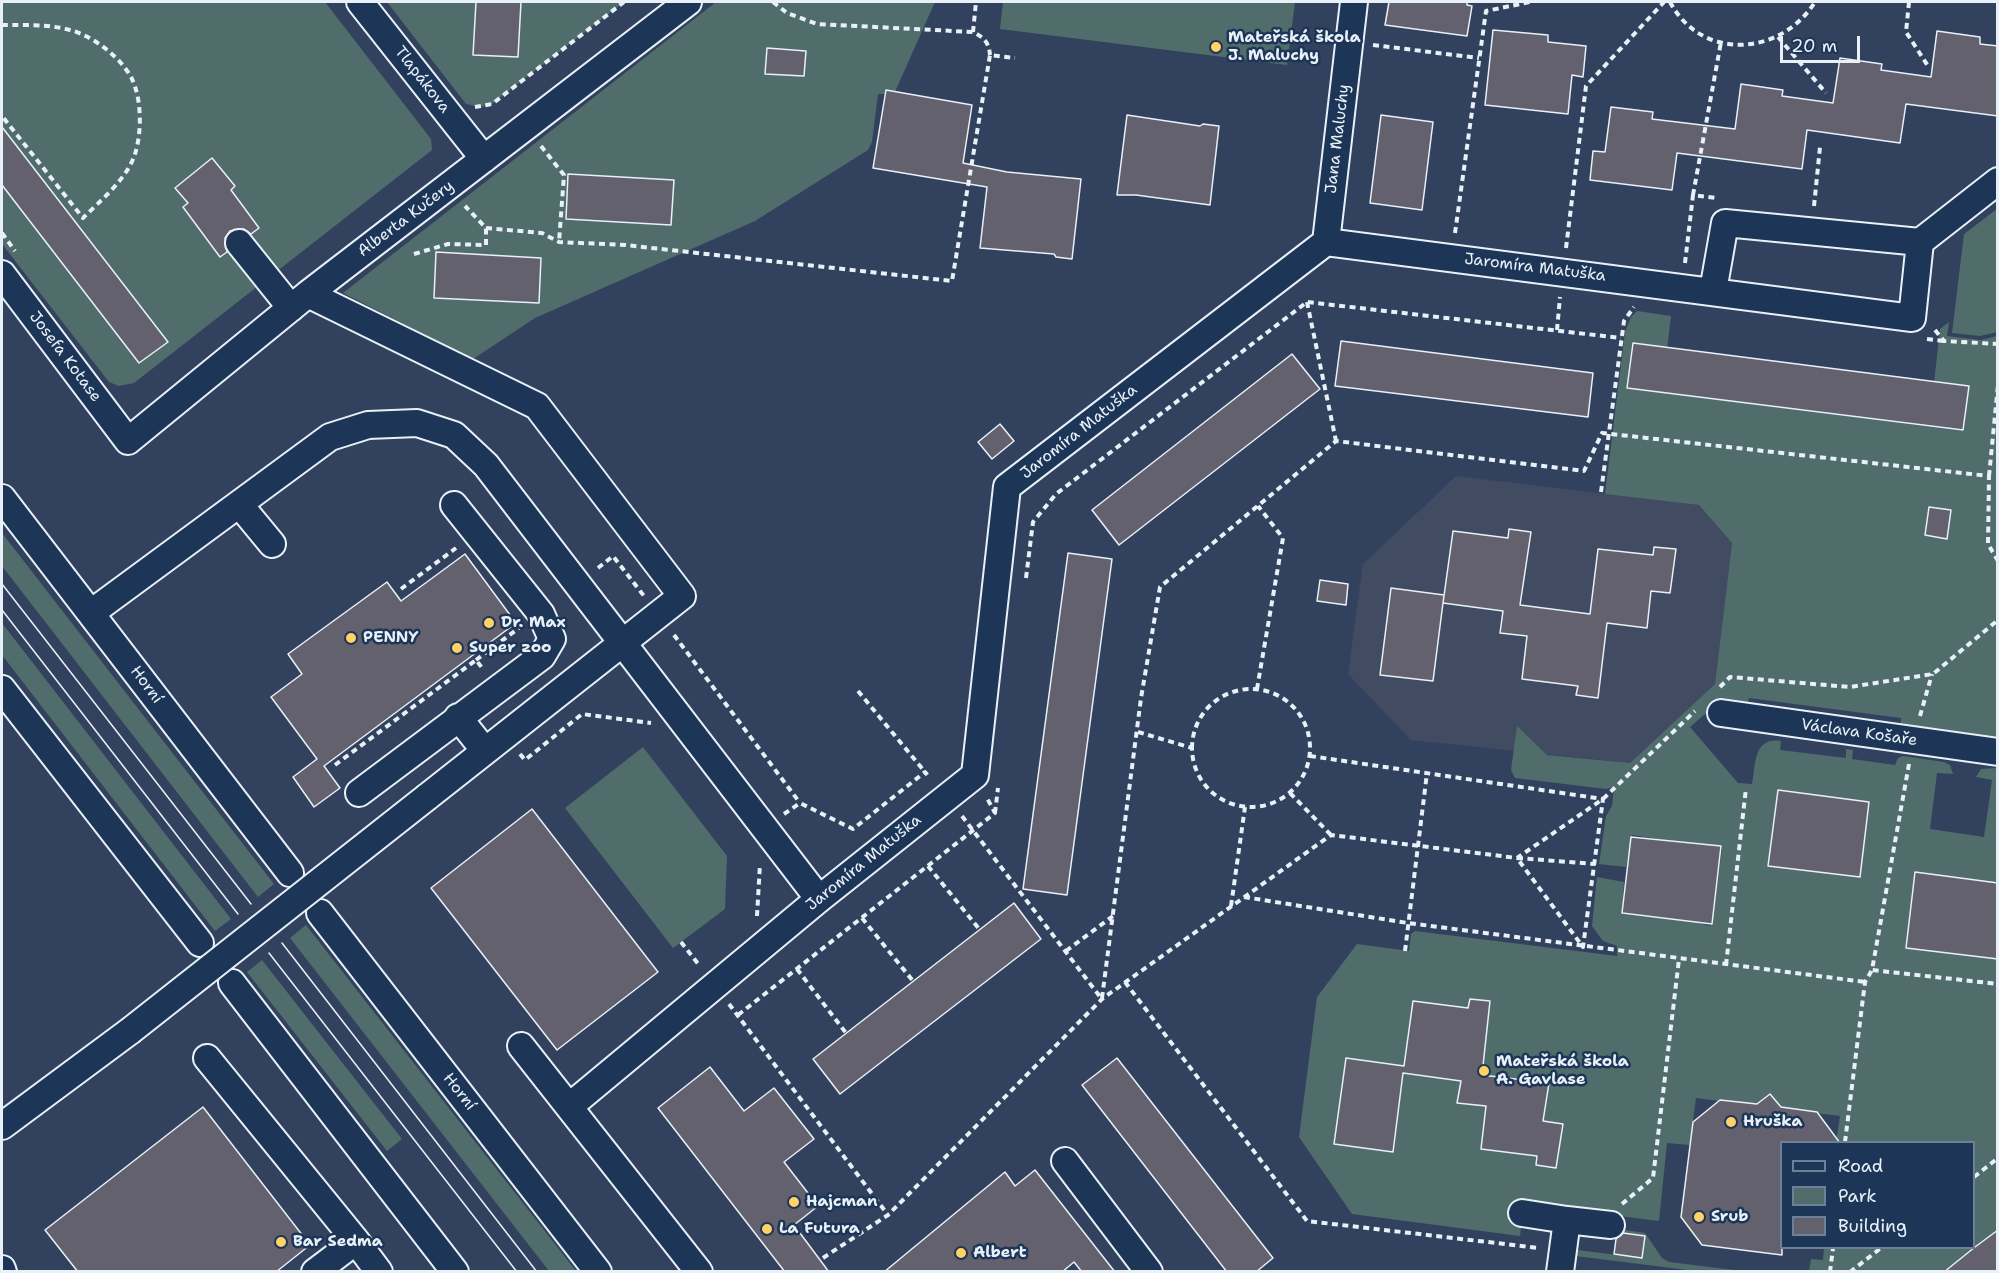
<!DOCTYPE html>
<html>
<head>
<meta charset="utf-8">
<style>
	body { margin:0 }
	#map { position:relative; width:1999px; height:1273px; overflow:hidden; background:#32425e; font-family:"Shantell Sans",sans-serif }
	canvas { display:block }
	.frame { position:absolute; inset:0; border:3px solid #e8f1f8; pointer-events:none }
	.legend { position:absolute; left:1780px; top:1141px; width:195px; height:108px; box-sizing:border-box; background:#1d3557; border:2px solid #6e8097; margin:0; padding:8px 10px; list-style:none; font-size:18px; color:#e8f1f8 }
	.legend li { display:flex; align-items:center; gap:12px; height:30px }
	.legend b { width:30px; border:2px solid #6e8097 }
	.scale { position:absolute; left:1780px; top:36px; width:80px; height:27px; box-sizing:border-box; border:3px solid #e8f1f8; border-top:0; padding-left:8px; font-size:18px; line-height:21px; white-space:nowrap; color:#e8f1f8; -webkit-text-stroke:4px #1d3557; paint-order:stroke }
</style>
</head>
<body>
<div id="map">
<canvas width="1999" height="1273"></canvas>
<div class="frame"></div>
<ul class="legend">
<li><b style="height:8px;background:#1d3557"></b>Road</li>
<li><b style="height:16px;background:#516d6b"></b>Park</li>
<li><b style="height:16px;background:#63616d"></b>Building</li>
</ul>
<div class="scale">20 m</div>
</div>
<script>
const c = document.querySelector('canvas').getContext('2d');
c.lineJoin = 'round';
function paint(path, color) { c.fillStyle = color; c.fill(path, 'evenodd'); }
function strokePath(path, color, width, dash) { c.strokeStyle = color; c.lineWidth = width; c.lineCap = dash ? 'butt' : 'round'; c.setLineDash(dash || []); c.stroke(path); }
function write(font, color, halo, rows, align = 'center') {
  c.font = font + ' "Shantell Sans",sans-serif'; c.lineWidth = 5; c.setLineDash([]); c.textBaseline = 'middle'; c.strokeStyle = halo; c.fillStyle = color; for (const [text, x, y, turn = 0] of rows) {
    c.save(); c.translate(x, y); c.rotate((+turn || 0) * Math.PI / 180); c.textAlign = isNaN(turn) ? turn : align; if (halo) c.strokeText(text, 0, 0); c.fillText(text, 0, 0); c.restore();
  }
}
paint(new Path2D(`
	M 1456,476 L 1699,505 L 1732,543 L 1715,684 L 1630,763 L 1411,740 L 1348,674 L 1363,564 Z`), '#414b62');
paint(new Path2D(`
	M 2,2 L 325,2 L 431,139 L 432,150 L 134,383 L 119,386 L 109,382 L 2,244 Z
	M 387,2 L 624,2 L 492,104 L 481,107 L 466,104 Z
	M 716,2 L 935,2 L 894,94 L 878,94 L 872,142 L 868,150 L 755,221 L 535,318 L 473,359 L 343,293 Z
	M 1003,2 L 1295,2 L 1287,65 L 1000,29 Z
	M 1997,209 L 1997,332 L 1980,336 L 1952,333 L 1964,234 Z
	M 1637,311 L 1671,316 L 1667,349 L 1632,344 L 1627,388 L 1962,431 L 1968,387 L 1934,383 L 1940,329 L 1949,322 L 1947,336 L 1981,340 L 1997,336 L 1997,744 L 1968,736 L 1968,733 L 1925,727 L 1924,731 L 1900,729 L 1901,718 L 1749,698 L 1746,712 L 1711,709 L 1690,727 L 1738,783 L 1752,784 C 1756,764 1753,737 1781,741 L 1780,750 L 1846,758 L 1846,749 L 1853,750 L 1852,759 L 1895,765 L 1898,758 L 1903,756 L 1944,762 L 1950,765 L 1953,774 L 1937,773 L 1930,829 L 1984,837 L 1992,780 L 1976,777 L 1981,769 L 1997,768 L 1997,1271 L 1809,1271 L 1811,1259 L 1823,1260 L 1824,1248 L 1974,1248 L 1974,1142 L 1836,1142 L 1840,1116 L 1696,1098 L 1690,1145 L 1667,1143 L 1659,1221 L 1524,1204 L 1520,1236 L 1352,1214 L 1299,1137 L 1317,997 L 1357,944 L 1409,951 L 1411,934 L 1415,931 L 1617,956 L 1617,946 L 1603,941 L 1592,926 L 1597,877 L 1624,882 L 1622,914 L 1695,922 L 1710,926 L 1712,924 L 1722,849 L 1632,835 L 1626,867 L 1599,864 L 1606,816 L 1612,806 L 1614,787 L 1606,789 L 1515,778 L 1511,770 L 1517,726 L 1547,755 L 1630,763 L 1715,684 L 1732,543 L 1699,505 L 1605,494 L 1625,332 L 1631,317 Z
	M 2,533 L 274,884 L 258,897 L 2,566 Z
	M 2,623 L 231,919 L 215,931 L 2,655 Z
	M 643,747 L 727,856 L 725,909 L 673,948 L 565,808 Z
	M 306,925 L 576,1271 L 549,1271 L 290,938 Z
	M 262,960 L 402,1139 L 387,1151 L 247,972 Z
	M 1617,1229 L 1645,1233 L 1662,1258 L 1669,1262 L 1742,1271 L 1695,1271 L 1568,1255 L 1569,1249 L 1642,1258 L 1645,1237 L 1617,1234 Z`), '#516d6b');
const building = new Path2D(`
	M 476,2 L 521,2 L 518,57 L 473,55 Z
	M 1389,2 L 1467,2 L 1467,5 L 1472,6 L 1467,36 L 1385,25 Z
	M 1493,30 L 1548,35 L 1548,42 L 1586,46 L 1583,77 L 1572,75 L 1568,114 L 1485,105 Z
	M 1937,31 L 1980,37 L 1980,44 L 1998,46 L 1998,116 L 1906,104 L 1900,143 L 1807,130 L 1802,169 L 1677,153 L 1672,190 L 1590,180 L 1593,151 L 1605,152 L 1611,107 L 1653,112 L 1652,119 L 1735,129 L 1741,84 L 1783,90 L 1782,96 L 1833,103 L 1840,58 L 1882,64 L 1881,70 L 1931,77 Z
	M 767,48 L 806,51 L 804,76 L 765,74 Z
	M 886,90 L 972,105 L 963,163 L 1007,172 L 1081,179 L 1072,259 L 1056,257 L 1054,254 L 980,248 L 987,187 L 873,168 Z
	M 1127,115 L 1200,126 L 1203,124 L 1219,126 L 1210,205 L 1136,195 L 1117,195 Z
	M 1381,115 L 1433,122 L 1422,210 L 1370,203 Z
	M 2,127 L 168,342 L 139,363 L 2,185 Z
	M 212,158 L 235,186 L 231,190 L 259,228 L 251,234 L 244,229 L 230,231 L 225,238 L 227,252 L 220,257 L 183,207 L 188,203 L 175,188 Z
	M 568,174 L 674,180 L 671,225 L 566,219 Z
	M 436,252 L 541,258 L 539,303 L 434,298 Z
	M 1341,341 L 1593,373 L 1588,417 L 1335,386 Z
	M 1633,343 L 1969,386 L 1963,430 L 1627,388 Z
	M 1292,354 L 1320,389 L 1119,545 L 1092,510 Z
	M 1000,424 L 1014,441 L 992,459 L 978,442 Z
	M 1929,507 L 1951,510 L 1947,539 L 1925,535 Z
	M 1509,529 L 1531,532 L 1520,605 L 1590,614 L 1598,549 L 1653,555 L 1654,547 L 1676,549 L 1670,593 L 1651,591 L 1647,628 L 1607,623 L 1598,698 L 1576,695 L 1578,686 L 1522,679 L 1527,636 L 1500,633 L 1503,611 L 1443,603 L 1453,531 L 1508,538 Z
	M 1068,553 L 1112,559 L 1067,895 L 1023,889 Z
	M 465,554 L 516,623 L 324,766 L 340,788 L 314,807 L 293,777 L 317,759 L 271,697 L 302,674 L 288,654 L 387,582 L 401,601 Z
	M 1320,580 L 1348,584 L 1346,605 L 1317,601 Z
	M 1391,588 L 1444,595 L 1433,681 L 1380,675 Z
	M 1778,790 L 1869,802 L 1860,877 L 1768,866 Z
	M 532,809 L 658,972 L 557,1050 L 431,888 Z
	M 1631,837 L 1721,846 L 1712,924 L 1622,913 Z
	M 1915,872 L 1998,883 L 1998,959 L 1906,948 Z
	M 1014,903 L 1041,939 L 840,1094 L 813,1059 Z
	M 1470,999 L 1490,1001 L 1482,1075 L 1549,1083 L 1543,1121 L 1563,1124 L 1556,1168 L 1536,1165 L 1537,1156 L 1481,1149 L 1486,1106 L 1457,1103 L 1461,1081 L 1403,1073 L 1393,1152 L 1334,1144 L 1346,1058 L 1404,1066 L 1413,1001 L 1468,1008 Z
	M 1117,1058 L 1273,1258 L 1256,1272 L 1227,1272 L 1082,1085 Z
	M 710,1067 L 744,1111 L 774,1088 L 814,1139 L 784,1162 L 818,1206 L 794,1225 L 829,1272 L 785,1272 L 658,1108 Z
	M 1770,1094 L 1781,1107 L 1817,1112 L 1840,1143 L 1782,1143 L 1782,1255 L 1702,1245 L 1681,1217 L 1693,1122 L 1720,1100 L 1757,1104 Z
	M 203,1107 L 310,1245 L 276,1272 L 78,1272 L 45,1230 Z
	M 1035,1170 L 1115,1272 L 1082,1272 L 1074,1262 L 1062,1272 L 884,1272 L 1005,1172 L 1015,1186 Z
	M 1998,1230 L 1998,1272 L 1944,1272 L 1975,1247 Z
	M 1623,1233 L 1645,1236 L 1642,1258 L 1614,1254 L 1616,1239 Z`);
paint(building, '#63616d');
strokePath(building, '#e8f1f8', 1.5);
const minor = new Path2D(`
	M 360,2 L 484,159
	M 1326,242 L 1354,2
	M 239,243 L 291,308
	M 2,274 L 128,441 L 308,294 L 688,2
	M 1713,291 L 1725,223 L 1920,242
	M 308,294 L 537,406 L 682,596 L 427,797
	M 2,498 L 290,873
	M 239,504 L 272,544
	M 91,613 L 330,437 L 368,425 L 417,423 L 454,435 L 486,465 L 819,899
	M 2,689 L 200,943
	M 1721,713 L 1998,752
	M 458,717 L 485,751
	M 359,793 L 542,656 L 552,639 L 541,614 L 454,505
	M 320,913 L 598,1272
	M 232,983 L 455,1272
	M 521,1046 L 699,1272
	M 207,1058 L 356,1241
	M 570,1106 L 819,899 L 975,775 L 1007,487 L 1326,242 L 1912,318 L 1920,242 L 1998,181
	M 2,1126 L 130,1031
	M 1065,1161 L 1149,1272
	M 1522,1213 L 1567,1220 L 1560,1272
	M 1567,1220 L 1611,1225
	M 2,1269 L 3,1272
	M 315,1272 L 356,1241 L 379,1272`);
strokePath(minor, '#e8f1f8', 30);
strokePath(new Path2D(`
	M 773,2 L 787,13 L 817,24 L 973,32 C 984,37 989,43 990,55
	M 1670,2 C 1702,62 1781,56 1815,2
	M 1909,2 L 1906,32 L 1928,66
	M 2,25 C 24,25 48,24 70,30 C 93,36 120,57 131,77 C 142,98 142,132 135,154 C 127,179 101,200 83,218 L 2,116
	M 973,32 L 976,2
	M 1778,37 L 1826,93
	M 1373,45 L 1479,58
	M 475,107 L 492,104 L 624,2
	M 541,146 L 564,175 L 559,242
	M 1693,195 L 1721,42
	M 1814,206 L 1820,147
	M 486,228 L 542,233 L 559,242 L 625,245 L 952,281 L 990,55 L 1015,58
	M 2,233 L 15,251
	M 1455,233 L 1486,11 L 1530,2
	M 1566,248 L 1586,86 L 1664,2
	M 414,254 L 448,244 L 486,245 L 486,228 L 465,206
	M 1685,263 L 1693,195 L 1716,198
	M 1307,302 L 1336,441
	M 1557,330 L 1560,297
	M 1935,330 L 1944,341 L 1998,344
	M 1927,339 L 1944,341
	M 1989,476 L 1998,385
	M 1601,492 L 1624,321 L 1634,307
	M 598,568 L 613,556 L 644,596
	M 1026,578 L 1033,522 L 1056,494 L 1307,302 L 1621,338
	M 401,589 L 456,548
	M 674,635 L 800,803
	M 476,660 L 519,628
	M 1720,687 L 1730,677 L 1850,687 L 1933,674 L 1998,620
	M 1257,689 L 1283,538 L 1258,506
	M1192 748a59 59 0 1 1 118 0a59 59 0 1 1-118 0Z
	M 858,691 L 925,772
	M 1920,716 L 1932,674
	M 1138,732 L 1192,748
	M 520,754 L 525,760 L 582,714 L 651,723
	M 1310,756 L 1603,799 L 1583,947 L 1517,858
	M 1909,764 L 1872,970 L 1998,984
	M 335,765 L 476,660 L 483,669
	M 1290,793 L 1331,835
	M 995,813 L 998,788
	M 784,814 L 800,803 L 853,829 L 925,772 L 930,778
	M 962,816 L 1101,998
	M 1517,858 L 1595,864
	M 928,866 L 980,930
	M 1244,897 L 1408,923 L 1865,982
	M 1231,906 L 1245,807
	M 757,916 L 760,864
	M 862,918 L 913,981
	M 681,942 L 699,965
	M 1066,951 L 1113,916
	M 1405,951 L 1427,773
	M 1726,965 L 1746,788
	M 797,969 L 846,1033
	M 1125,982 L 1307,1221 L 1539,1248
	M 1102,998 L 1141,698 L 1160,587 L 1336,441 L 1584,471 L 1602,433 L 1989,476 L 1988,544 L 1998,561
	M 729,1004 L 888,1215
	M 738,1015 L 995,813 L 987,798
	M 1845,1142 L 1865,982 L 1872,970
	M 1974,1177 L 1998,1158
	M 1622,1204 L 1653,1178 L 1679,959
	M 823,1258 L 888,1215 L 1102,999 L 1331,835 L 1517,858 L 1603,799 L 1695,711
	M 1830,1272 L 1833,1248
	M 1850,1272 L 1881,1248`), '#e8f1f8', 4, [6, 4.5]);
strokePath(minor, '#1d3557', 26);
strokePath(new Path2D(`
	M 2,584 L 251,904
	M 2,610 L 238,914
	M 282,943 L 537,1272
	M 269,953 L 517,1272`), '#e8f1f8', 1.5);
const minorBridge = new Path2D(`
	M 130,1031 L 427,797`);
strokePath(minorBridge, '#e8f1f8', 30, []);
strokePath(minorBridge, '#1d3557', 26);
for (const [x, y, r, color] of [
	[1216,47,6,"#ffd166"],
	[489,623,6,"#ffd166"],
	[351,638,6,"#ffd166"],
	[457,648,6,"#ffd166"],
	[1484,1071,6,"#ffd166"],
	[1731,1122,6,"#ffd166"],
	[794,1202,6,"#ffd166"],
	[1699,1217,6,"#ffd166"],
	[767,1229,6,"#ffd166"],
	[281,1242,6,"#ffd166"],
	[961,1253,6,"#ffd166"]
]) { const dot = new Path2D(); dot.arc(x, y, r, 0, 2 * Math.PI); c.fillStyle = color; c.fill(dot); strokePath(dot, '#1d3557', 2); }
write('bold 16px', '#e8f1f8', '#1d3557', [
	["Mateřská škola",1228,38],
	["J. Maluchy",1228,56],
	["Dr. Max",501,623],
	["PENNY",363,638],
	["Super zoo",469,648],
	["Mateřská škola",1496,1062],
	["A. Gavlase",1496,1080],
	["Hruška",1743,1122],
	["Hajcman",806,1202],
	["Srub",1711,1217],
	["La Futura",779,1229],
	["Bar Sedma",293,1242],
	["Albert",973,1253]
], 'left');
write('16px', '#e8f1f8', '#1d3557', [
	["Tlapákova",422,80,52],
	["Jana Maluchy",1338,139,-83],
	["Alberta Kučery",406,219,-37],
	["Jaromíra Matuška",1535,268,7],
	["Josefa Kotase",65,357,53],
	["Jaromíra Matuška",1079,432,-38],
	["Horní",146,685,53],
	["Václava Košaře",1859,733,8],
	["Jaromíra Matuška",864,863,-39],
	["Horní",459,1092,52]
]);
</script>
</body>
</html>
